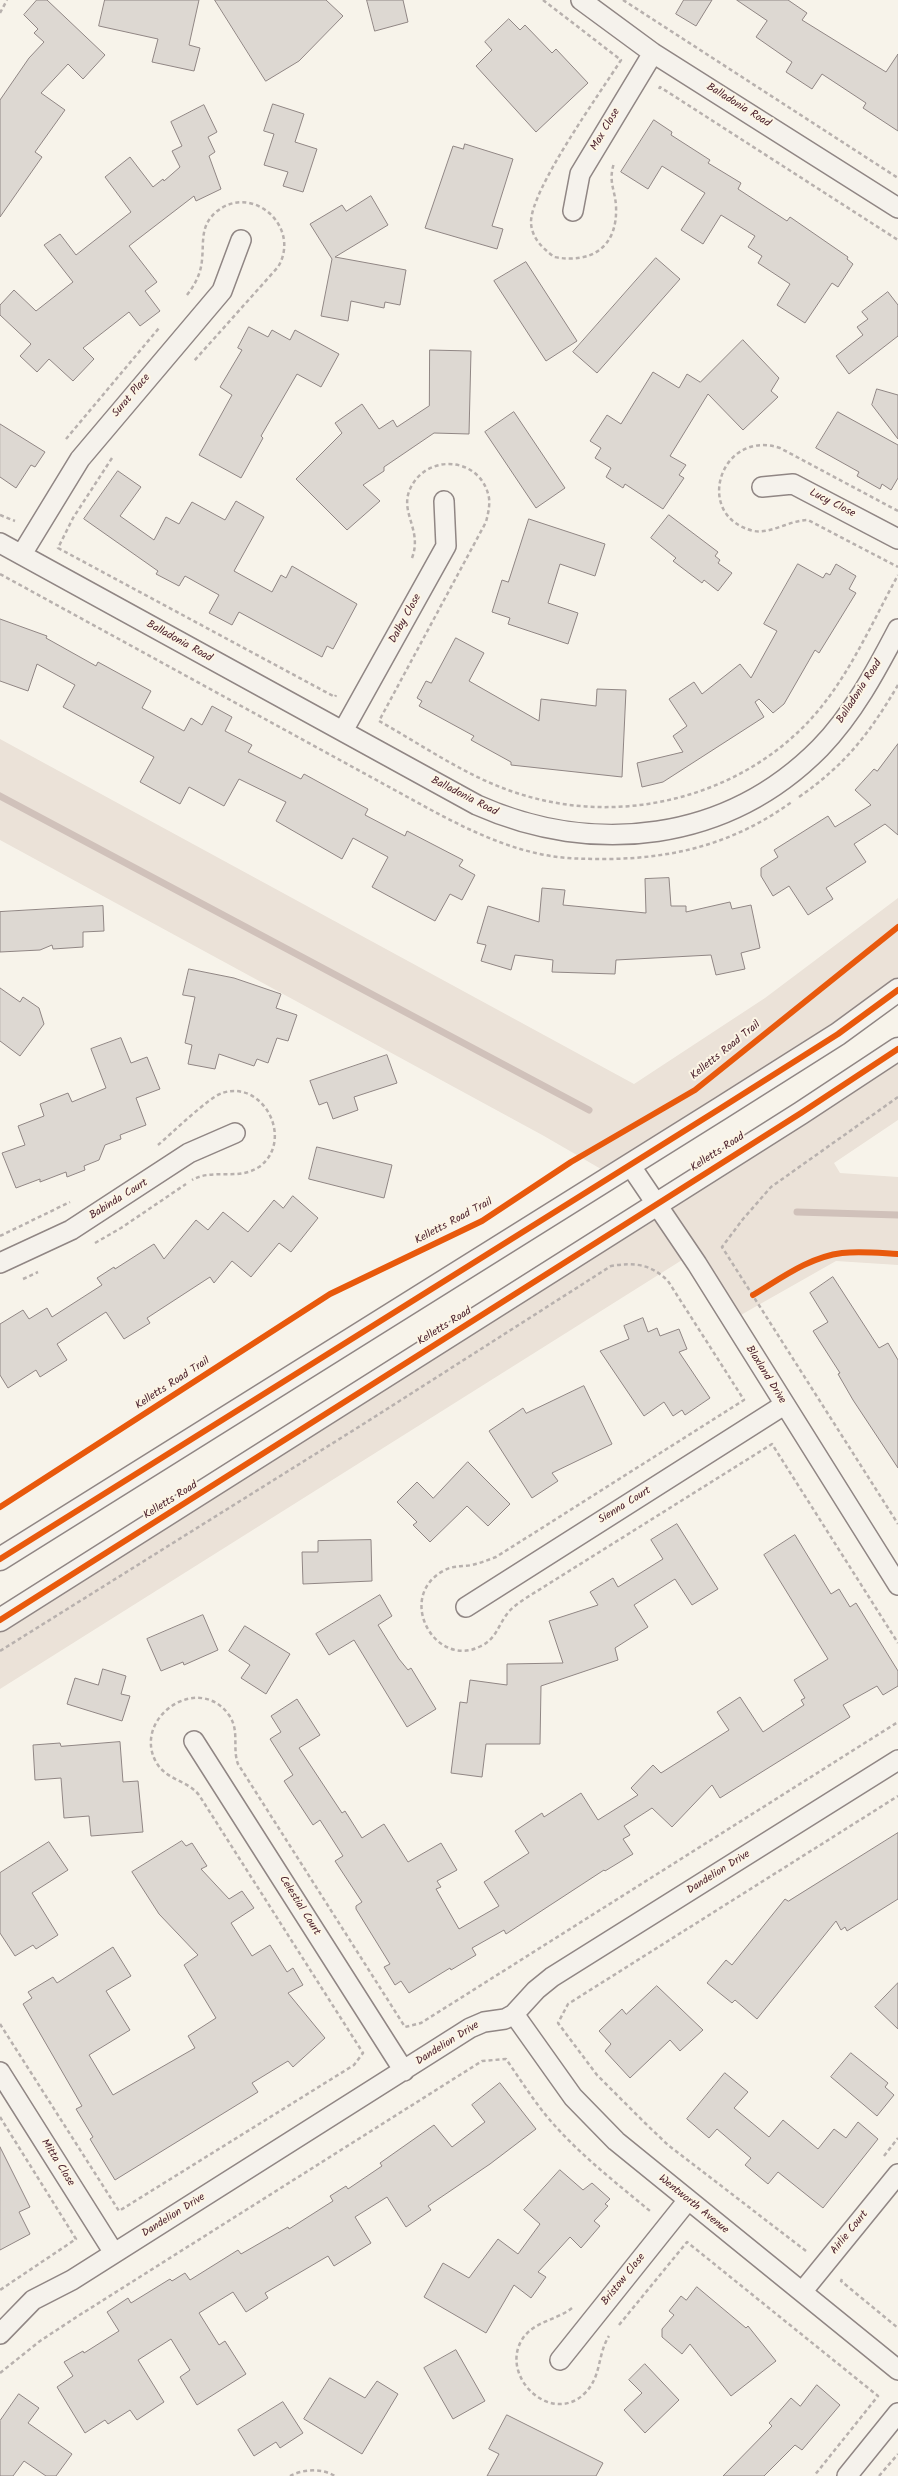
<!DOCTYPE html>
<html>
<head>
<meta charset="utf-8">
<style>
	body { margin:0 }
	canvas { display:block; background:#f7f3ea }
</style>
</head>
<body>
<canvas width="898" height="2476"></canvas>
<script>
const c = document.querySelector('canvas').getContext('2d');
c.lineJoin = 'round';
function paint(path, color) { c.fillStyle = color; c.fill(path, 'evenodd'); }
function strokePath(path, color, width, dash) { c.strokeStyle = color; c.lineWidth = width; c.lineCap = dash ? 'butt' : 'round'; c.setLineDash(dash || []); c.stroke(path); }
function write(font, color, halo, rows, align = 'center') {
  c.font = font + ' Kalam,sans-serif'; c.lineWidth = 4; c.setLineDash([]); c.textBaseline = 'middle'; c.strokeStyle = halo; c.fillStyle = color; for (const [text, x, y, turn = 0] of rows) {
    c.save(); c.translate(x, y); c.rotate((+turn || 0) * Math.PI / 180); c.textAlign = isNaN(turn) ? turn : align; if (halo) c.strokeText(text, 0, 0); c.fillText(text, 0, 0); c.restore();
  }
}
paint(new Path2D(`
	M 0,739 L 634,1084 L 765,998 L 898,898 L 898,990 L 613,1176 L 544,1136 L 0,840 Z
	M 898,1049 L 898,1120 L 834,1163 L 840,1173 L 898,1177 L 898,1265 L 836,1261 L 732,1320 L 690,1255 L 0,1689 L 0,1620 Z`), '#ebe2d8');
strokePath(new Path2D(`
	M 0,796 L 589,1110
	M 797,1212 L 898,1215`), '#d0c1ba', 7);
const building = new Path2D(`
	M 37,0 L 47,0 L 105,55 L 83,79 L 68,64 L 41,93 L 65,110 L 35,152 L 42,157 L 0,217 L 0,100 L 29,58 L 44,42 L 34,33 L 38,29 L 24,15 Z
	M 105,0 L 199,0 L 189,45 L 200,48 L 194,71 L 152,62 L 158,39 L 99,26 Z
	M 215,0 L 326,0 L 343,16 L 299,61 L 266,81 Z
	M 367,0 L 403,0 L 408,22 L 375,31 Z
	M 684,0 L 712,0 L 696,26 L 676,14 Z
	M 737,0 L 788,0 L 807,13 L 802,20 L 886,72 L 898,54 L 898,131 L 863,108 L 866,103 L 822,74 L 812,89 L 786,72 L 792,62 L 756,37 L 767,21 Z
	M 509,19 L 520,30 L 525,25 L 552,53 L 556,49 L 588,83 L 536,132 L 476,66 L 492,50 L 485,42 Z
	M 273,104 L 304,114 L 295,142 L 317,149 L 303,192 L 283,186 L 288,172 L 264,165 L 274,134 L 264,131 Z
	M 204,105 L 217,132 L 208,137 L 215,152 L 209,156 L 221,189 L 196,201 L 194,196 L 129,246 L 157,282 L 145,291 L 160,311 L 140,326 L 129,312 L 83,348 L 94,359 L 73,381 L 49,359 L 37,372 L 20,356 L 31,344 L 0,315 L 0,305 L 14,290 L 36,311 L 73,282 L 44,245 L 60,234 L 76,255 L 131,212 L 105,177 L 130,157 L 153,187 L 163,179 L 164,181 L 180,167 L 172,151 L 182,146 L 171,122 Z
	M 654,120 L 672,132 L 671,135 L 710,160 L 708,163 L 741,183 L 738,189 L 787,221 L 790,217 L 848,257 L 847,259 L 853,264 L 838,287 L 832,283 L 805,323 L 777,305 L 790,284 L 758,263 L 762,256 L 748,247 L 755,236 L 721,215 L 703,244 L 681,230 L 705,193 L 662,166 L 648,189 L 621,172 Z
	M 465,144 L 513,159 L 492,226 L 503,229 L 497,249 L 425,228 L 453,146 L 463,149 Z
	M 371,196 L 388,225 L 335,257 L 406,270 L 400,305 L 385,302 L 384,308 L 351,301 L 348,321 L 321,316 L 332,259 L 310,224 L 342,205 L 346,211 Z
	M 656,258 L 680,279 L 597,373 L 573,352 Z
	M 526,262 L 577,341 L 546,361 L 494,281 Z
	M 888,292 L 898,305 L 898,336 L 849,374 L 836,356 L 863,335 L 857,327 L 868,319 L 862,312 Z
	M 249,327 L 268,337 L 272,330 L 290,340 L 295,330 L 339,354 L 321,387 L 297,374 L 261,436 L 263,438 L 241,478 L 199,455 L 232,395 L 220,387 L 242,350 L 238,348 Z
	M 743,340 L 779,378 L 771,391 L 778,397 L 743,430 L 708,394 L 670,456 L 686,465 L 679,475 L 684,478 L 663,509 L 625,484 L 623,488 L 606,477 L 611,468 L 595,458 L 601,448 L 590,441 L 607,415 L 621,424 L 653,372 L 679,388 L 687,374 L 700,382 Z
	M 430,350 L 471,351 L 469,434 L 434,433 L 384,467 L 384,471 L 363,485 L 380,501 L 347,530 L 296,479 L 342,433 L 335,423 L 362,404 L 379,429 L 393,420 L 397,427 L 429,406 Z
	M 877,389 L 898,395 L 898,439 L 872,405 Z
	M 514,412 L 565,488 L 536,508 L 485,432 Z
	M 838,412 L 898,445 L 898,478 L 891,490 L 882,484 L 880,489 L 857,476 L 859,472 L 816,448 Z
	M 0,424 L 45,452 L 35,467 L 31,465 L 16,488 L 0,477 Z
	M 118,471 L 141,487 L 120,516 L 154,540 L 166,517 L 179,524 L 192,502 L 225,520 L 236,501 L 264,517 L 234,571 L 272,592 L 281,575 L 286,578 L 292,566 L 357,604 L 333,649 L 327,646 L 322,657 L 239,612 L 232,625 L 209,613 L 219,595 L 185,576 L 179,586 L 156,574 L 158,571 L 84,519 Z
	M 669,515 L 718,552 L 715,556 L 720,560 L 718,563 L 732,573 L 718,591 L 704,580 L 702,583 L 673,561 L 676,558 L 651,538 Z
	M 529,519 L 605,544 L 595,576 L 560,564 L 548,603 L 578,613 L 568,644 L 508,624 L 510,618 L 492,612 L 502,580 L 508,582 Z
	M 798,564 L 823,578 L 826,573 L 830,575 L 836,564 L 856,576 L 849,589 L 856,593 L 819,653 L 815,650 L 784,704 L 773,713 L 759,699 L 755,702 L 764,717 L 663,782 L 642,787 L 637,763 L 683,752 L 673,736 L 687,726 L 669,699 L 694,682 L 702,694 L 740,664 L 751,678 L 777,631 L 764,624 Z
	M 0,619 L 47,636 L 46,638 L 96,666 L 98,662 L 151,691 L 142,708 L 184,731 L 191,718 L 202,725 L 212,706 L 232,717 L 225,731 L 252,745 L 248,752 L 301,779 L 304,774 L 368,809 L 365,815 L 405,836 L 407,831 L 463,860 L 459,866 L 475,875 L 462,900 L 450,894 L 435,921 L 407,906 L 372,887 L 388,857 L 353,838 L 342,859 L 276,821 L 286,802 L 239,779 L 224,806 L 189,787 L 180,804 L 140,782 L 154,757 L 63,707 L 75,685 L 37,664 L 28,691 L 0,681 Z
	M 456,638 L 484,653 L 469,681 L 539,721 L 541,699 L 596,706 L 597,689 L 626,690 L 622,777 L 511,765 L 511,762 L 471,740 L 474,736 L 419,706 L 422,701 L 417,698 L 426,681 L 431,683 Z
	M 898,744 L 898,835 L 885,824 L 854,844 L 866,862 L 826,888 L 833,899 L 808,915 L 789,886 L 773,896 L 761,876 L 761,868 L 778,857 L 774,850 L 828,816 L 835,827 L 871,805 L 855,790 L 874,769 L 877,771 Z
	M 669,878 L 671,906 L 686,906 L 686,912 L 730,902 L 732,909 L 751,905 L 760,948 L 741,953 L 745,969 L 716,975 L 711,955 L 616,960 L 615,974 L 552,972 L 553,960 L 515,955 L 511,970 L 481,961 L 486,945 L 477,943 L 488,906 L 539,922 L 542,888 L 565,890 L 563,905 L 646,913 L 645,879 Z
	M 103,906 L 104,931 L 83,932 L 83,947 L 53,949 L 52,945 L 40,950 L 0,952 L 0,912 Z
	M 189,969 L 234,978 L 281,994 L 276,1008 L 297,1015 L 288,1041 L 277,1038 L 268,1063 L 257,1059 L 254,1066 L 219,1054 L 215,1069 L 188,1064 L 192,1045 L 185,1043 L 195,997 L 183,995 Z
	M 0,988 L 20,1002 L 23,997 L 39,1008 L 44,1024 L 20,1056 L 0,1041 Z
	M 121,1038 L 131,1063 L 147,1057 L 160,1089 L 136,1098 L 146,1125 L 120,1135 L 121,1139 L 105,1145 L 99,1160 L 84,1166 L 85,1170 L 67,1177 L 66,1172 L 40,1182 L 40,1179 L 16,1188 L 2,1153 L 25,1145 L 18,1126 L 44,1116 L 40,1104 L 68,1093 L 72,1102 L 106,1088 L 91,1049 Z
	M 387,1055 L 397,1083 L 354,1097 L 358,1110 L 333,1119 L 327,1102 L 319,1105 L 310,1081 Z
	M 317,1147 L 392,1165 L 384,1198 L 309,1179 Z
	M 293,1196 L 318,1218 L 291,1252 L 279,1243 L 251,1277 L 232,1261 L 214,1283 L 210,1277 L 147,1318 L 150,1323 L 124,1339 L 106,1312 L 57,1344 L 67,1360 L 40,1377 L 36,1370 L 8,1388 L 0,1375 L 0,1324 L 23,1310 L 29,1319 L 47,1308 L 52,1317 L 102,1285 L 97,1278 L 114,1267 L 115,1269 L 154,1244 L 164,1259 L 196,1220 L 208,1230 L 223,1212 L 248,1232 L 274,1200 L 283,1208 Z
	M 833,1277 L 879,1348 L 888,1343 L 898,1360 L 898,1468 L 853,1400 L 838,1374 L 840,1373 L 813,1331 L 828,1322 L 810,1293 Z
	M 643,1318 L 648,1332 L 657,1328 L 660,1336 L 679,1329 L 687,1349 L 679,1352 L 710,1398 L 685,1415 L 682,1410 L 673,1416 L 664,1402 L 644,1416 L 600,1351 L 629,1339 L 624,1326 Z
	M 584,1386 L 612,1444 L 552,1473 L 558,1481 L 532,1498 L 489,1431 L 523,1408 L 526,1413 Z
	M 468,1462 L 510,1504 L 488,1526 L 467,1506 L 430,1542 L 413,1525 L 417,1522 L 397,1502 L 417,1482 L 433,1498 Z
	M 677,1524 L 718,1589 L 692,1605 L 675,1579 L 634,1605 L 648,1627 L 615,1648 L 618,1660 L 541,1686 L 540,1744 L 486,1744 L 482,1777 L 451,1773 L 460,1702 L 467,1703 L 470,1680 L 507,1685 L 507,1664 L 563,1663 L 549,1621 L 598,1605 L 590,1592 L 613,1578 L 618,1587 L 663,1559 L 651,1540 Z
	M 795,1535 L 831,1594 L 839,1589 L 850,1607 L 856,1603 L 898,1671 L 898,1686 L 883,1695 L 877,1686 L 843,1705 L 850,1717 L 720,1798 L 712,1785 L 672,1827 L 652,1808 L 624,1826 L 630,1835 L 623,1839 L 633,1854 L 605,1871 L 604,1870 L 506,1934 L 504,1930 L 472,1948 L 476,1955 L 451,1970 L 450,1968 L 409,1993 L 401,1981 L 395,1985 L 384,1967 L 390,1964 L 356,1909 L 356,1906 L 362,1902 L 335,1861 L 343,1856 L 320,1820 L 313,1825 L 284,1781 L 293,1775 L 270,1739 L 281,1732 L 271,1716 L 297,1699 L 320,1735 L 299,1748 L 342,1813 L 345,1811 L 362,1838 L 384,1824 L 408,1862 L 441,1843 L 457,1870 L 437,1881 L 441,1887 L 436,1889 L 459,1929 L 499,1906 L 484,1882 L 529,1853 L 515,1831 L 542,1813 L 544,1817 L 581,1793 L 598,1820 L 638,1795 L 631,1788 L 653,1765 L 661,1773 L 729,1730 L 717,1712 L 740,1697 L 763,1732 L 804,1705 L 801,1700 L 805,1698 L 794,1680 L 828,1659 L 764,1555 Z
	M 371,1540 L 372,1581 L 303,1584 L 302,1552 L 318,1552 L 318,1541 Z
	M 380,1595 L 392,1616 L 378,1625 L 399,1659 L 408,1670 L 411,1668 L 436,1709 L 407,1727 L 354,1640 L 329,1655 L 316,1634 Z
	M 203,1615 L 218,1650 L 184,1665 L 183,1662 L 161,1671 L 147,1639 Z
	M 245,1626 L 290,1654 L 266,1694 L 241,1678 L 250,1665 L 229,1651 Z
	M 103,1669 L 126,1676 L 121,1694 L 130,1696 L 122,1721 L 67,1704 L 75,1678 L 98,1685 Z
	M 120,1742 L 123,1782 L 138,1781 L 143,1832 L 91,1836 L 89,1816 L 64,1818 L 61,1778 L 35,1780 L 33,1745 L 60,1743 L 61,1746 Z
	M 898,1833 L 898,1899 L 847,1931 L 845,1927 L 841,1930 L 836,1921 L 757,2019 L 735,2000 L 732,2003 L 707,1983 L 726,1960 L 732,1965 L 785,1899 L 788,1901 Z
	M 182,1841 L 186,1846 L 192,1843 L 207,1866 L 201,1869 L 229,1899 L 242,1891 L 254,1908 L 231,1923 L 252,1956 L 270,1945 L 287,1972 L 293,1968 L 303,1985 L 288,1993 L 325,2038 L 293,2067 L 288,2061 L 252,2083 L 258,2092 L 115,2180 L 90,2139 L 93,2137 L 76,2109 L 82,2106 L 23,2004 L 32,1998 L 28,1992 L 53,1977 L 57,1983 L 113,1947 L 131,1976 L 106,1991 L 130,2030 L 89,2055 L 113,2095 L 195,2048 L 188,2036 L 216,2018 L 184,1965 L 198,1955 L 159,1914 L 132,1872 Z
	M 49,1842 L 68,1870 L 32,1893 L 58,1935 L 36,1949 L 33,1945 L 15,1956 L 0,1933 L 0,1873 Z
	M 898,1983 L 898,2029 L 875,2007 Z
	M 657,1986 L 703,2030 L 680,2051 L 670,2040 L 630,2078 L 605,2051 L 611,2044 L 599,2031 L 622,2009 L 626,2014 Z
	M 851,2053 L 888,2083 L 885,2087 L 894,2095 L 877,2116 L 831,2077 Z
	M 725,2073 L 748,2092 L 734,2108 L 769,2137 L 783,2120 L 818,2149 L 834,2129 L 846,2138 L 858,2122 L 878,2139 L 823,2208 L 778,2172 L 768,2184 L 745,2165 L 751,2158 L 717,2129 L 709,2138 L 687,2119 Z
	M 500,2083 L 536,2129 L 490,2164 L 428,2206 L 431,2210 L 406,2227 L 387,2197 L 355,2217 L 371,2243 L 334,2266 L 328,2256 L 265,2293 L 268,2298 L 246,2312 L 233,2292 L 199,2313 L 219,2345 L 225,2341 L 246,2374 L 197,2405 L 180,2377 L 190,2370 L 171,2339 L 138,2360 L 164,2402 L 137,2420 L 130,2410 L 108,2424 L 105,2420 L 85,2433 L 57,2387 L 73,2376 L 64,2362 L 83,2351 L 84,2353 L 119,2331 L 107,2312 L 128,2298 L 131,2303 L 170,2279 L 172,2281 L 185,2273 L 190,2280 L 238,2250 L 241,2254 L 288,2227 L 289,2229 L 333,2201 L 330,2196 L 346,2186 L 348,2189 L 382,2166 L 380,2163 L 434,2125 L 452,2147 L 485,2122 L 472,2105 Z
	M 0,2147 L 30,2207 L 19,2212 L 30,2234 L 0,2250 Z
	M 560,2170 L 583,2190 L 592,2183 L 610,2199 L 605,2204 L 608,2206 L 594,2221 L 600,2226 L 581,2248 L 570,2237 L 538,2272 L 546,2277 L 531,2298 L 514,2285 L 486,2333 L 424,2297 L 443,2263 L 469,2278 L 498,2239 L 518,2254 L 540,2224 L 524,2210 Z
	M 697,2287 L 746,2328 L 748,2326 L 776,2361 L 731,2396 L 690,2344 L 682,2354 L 662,2337 L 662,2329 L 674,2315 L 669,2311 L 681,2296 L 686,2300 Z
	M 456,2350 L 485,2401 L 453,2419 L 424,2368 Z
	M 645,2364 L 679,2400 L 645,2433 L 624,2410 L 642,2393 L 629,2380 Z
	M 330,2378 L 365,2398 L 377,2381 L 398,2394 L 362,2454 L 304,2419 Z
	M 817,2385 L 840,2405 L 802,2450 L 795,2445 L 764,2476 L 723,2476 L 772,2426 L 769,2423 L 791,2398 L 800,2406 Z
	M 19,2394 L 39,2408 L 28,2423 L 72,2454 L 56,2476 L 46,2476 L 24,2461 L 13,2476 L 0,2476 L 0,2421 Z
	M 283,2402 L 303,2433 L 280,2448 L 276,2442 L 254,2456 L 238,2430 Z
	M 507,2415 L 603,2463 L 596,2476 L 487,2476 L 499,2454 L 489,2449 Z`);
paint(building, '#ddd8d2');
strokePath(building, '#908684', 1);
const street = new Path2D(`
	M 581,0 L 653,53 L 898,208
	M 573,211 L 580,174 L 653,53
	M 762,487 L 793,484 L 898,539
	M 0,543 L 477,805 C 594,857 727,842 820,748 C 853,714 876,671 898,629
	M 22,554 L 80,459 L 222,291 L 241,240
	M 343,731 L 446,546 L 444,501
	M 630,1165 L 697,1264 L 898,1585
	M 0,1263 L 71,1230 L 189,1153 L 235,1133
	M 466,1607 L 784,1405
	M 194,1741 L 404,2071
	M 514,2014 L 573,2097 L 616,2141 L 898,2370
	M 0,2072 L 114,2253
	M 802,2292 L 898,2174
	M 0,2334 L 33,2300 L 72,2280 L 470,2028 L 484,2022 L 505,2019 L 514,2014 L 536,1990 L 552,1977 L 898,1760
	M 560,2360 L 688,2200
	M 847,2476 L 898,2413`);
const primary = new Path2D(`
	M 0,1559 L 721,1108 L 838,1034 L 898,990
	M 0,1620 L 801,1113 L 898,1049`);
strokePath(street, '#908684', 22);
strokePath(primary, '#908684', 25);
strokePath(new Path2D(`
	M 543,0 L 621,60 C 601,92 530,190 531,223 C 532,239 543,248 554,257 C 592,264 618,247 616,206 C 615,189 608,182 614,163
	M 623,0 L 898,178
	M 0,13 L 7,0
	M 659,89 L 660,87 L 898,240
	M 187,295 C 195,285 201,273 202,260 C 204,241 200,226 216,212 C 252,182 302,227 278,267 L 194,361
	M 66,439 L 159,328
	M 112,458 L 73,518 L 58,548 L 335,697 L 336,695
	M 898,511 L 780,448 C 720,428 692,517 754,531 C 771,534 790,520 808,520 L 898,567
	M 0,515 L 15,521
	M 412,558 C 423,529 398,512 411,487 C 429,452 482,458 489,498 C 490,506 488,514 486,522 L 379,721 C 424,746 470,779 520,794 C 626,828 751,795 822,706 C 853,667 874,619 898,575
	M 0,574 L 433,811 C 467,829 502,846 540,854 C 563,859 585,859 609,859 C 678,858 737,842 793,801
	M 799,797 C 846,764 869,734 898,685
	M 898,1097 L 771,1187 L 743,1219 L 722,1247 L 898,1524
	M 158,1145 C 171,1134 208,1098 222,1093 C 264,1079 295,1141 259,1167 C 238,1181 213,1168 192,1180
	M 0,1236 L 70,1202
	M 95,1243 L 121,1228 L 186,1184
	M 23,1279 L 38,1272
	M 753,1295 C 780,1279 809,1257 842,1253 C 861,1251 879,1253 898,1254
	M 0,1651 L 365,1423 L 611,1266 C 634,1262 651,1264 668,1281 L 744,1400 L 496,1557 C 488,1560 480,1563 472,1565 C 462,1567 453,1565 443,1571 C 395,1598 436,1670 481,1646 C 496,1639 498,1626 507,1614 C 512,1607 519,1603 526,1598 L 772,1444 L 898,1643
	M 0,2024 L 119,2211 L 354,2065 L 363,2053 L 199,1795 C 187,1780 166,1780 156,1762 C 132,1718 198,1672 229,1715 C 240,1731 232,1748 238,1764 L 405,2027 L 421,2023 L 898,1722
	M 0,2117 L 76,2239 L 0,2290
	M 884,2156 L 898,2138
	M 806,2251 L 668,2145 L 645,2123 L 597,2075 L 558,2023 L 568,2004 L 898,1796
	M 842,2279 L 841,2281 L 898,2328
	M 572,2308 C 557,2320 535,2321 523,2338 C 498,2375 550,2426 584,2394 C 602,2377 597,2355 609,2336
	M 619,2325 L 687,2242 L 878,2396 L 814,2476
	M 0,2373 L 40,2341 L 78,2316 L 482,2061 L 506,2059 C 520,2079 533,2100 549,2119 C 579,2154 615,2182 650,2211
	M 290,2476 C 303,2469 322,2468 335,2476
	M 879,2476 L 898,2454`), '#b8b1ae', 2.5, [4, 3]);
strokePath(street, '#f5f2ec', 19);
strokePath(primary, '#f5f2ec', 22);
strokePath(new Path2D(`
	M 753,1295 C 780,1279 809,1257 842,1253 C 861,1251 879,1253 898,1254
	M 0,1507 L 330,1294 L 482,1221 L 571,1162 L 695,1090 L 898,927
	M 0,1559 L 721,1108 L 838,1034 L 898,990
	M 0,1620 L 801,1113 L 898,1049`), '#e8590c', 6);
write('11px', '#4a1f2b', '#fcf5e5', [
	["Balladonia Road",738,106,32],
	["Max Close",606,130,-59],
	["Surat Place",132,396,-50],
	["Lucy Close",832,504,27],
	["Dalby Close",406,619,-61],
	["Balladonia Road",179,642,29],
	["Balladonia Road",860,692,-57],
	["Balladonia Road",464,797,27],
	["Kelletts Road Trail",726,1051,-39],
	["Kelletts Road",718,1153,-33],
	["Babinda Court",119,1200,-32],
	["Kelletts Road Trail",454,1222,-28],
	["Kelletts Road",445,1327,-32],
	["Blaxland Drive",765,1375,58],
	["Kelletts Road Trail",173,1384,-33],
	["Kelletts Road",171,1501,-32],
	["Sienna Court",625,1506,-32],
	["Dandelion Drive",719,1873,-32],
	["Celestial Court",299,1906,58],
	["Dandelion Drive",448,2044,-32],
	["Mitta Close",57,2163,58],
	["Wentworth Avenue",693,2205,39],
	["Dandelion Drive",174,2216,-32],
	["Airlie Court",850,2233,-51],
	["Bristow Close",624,2280,-51]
]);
</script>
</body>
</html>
